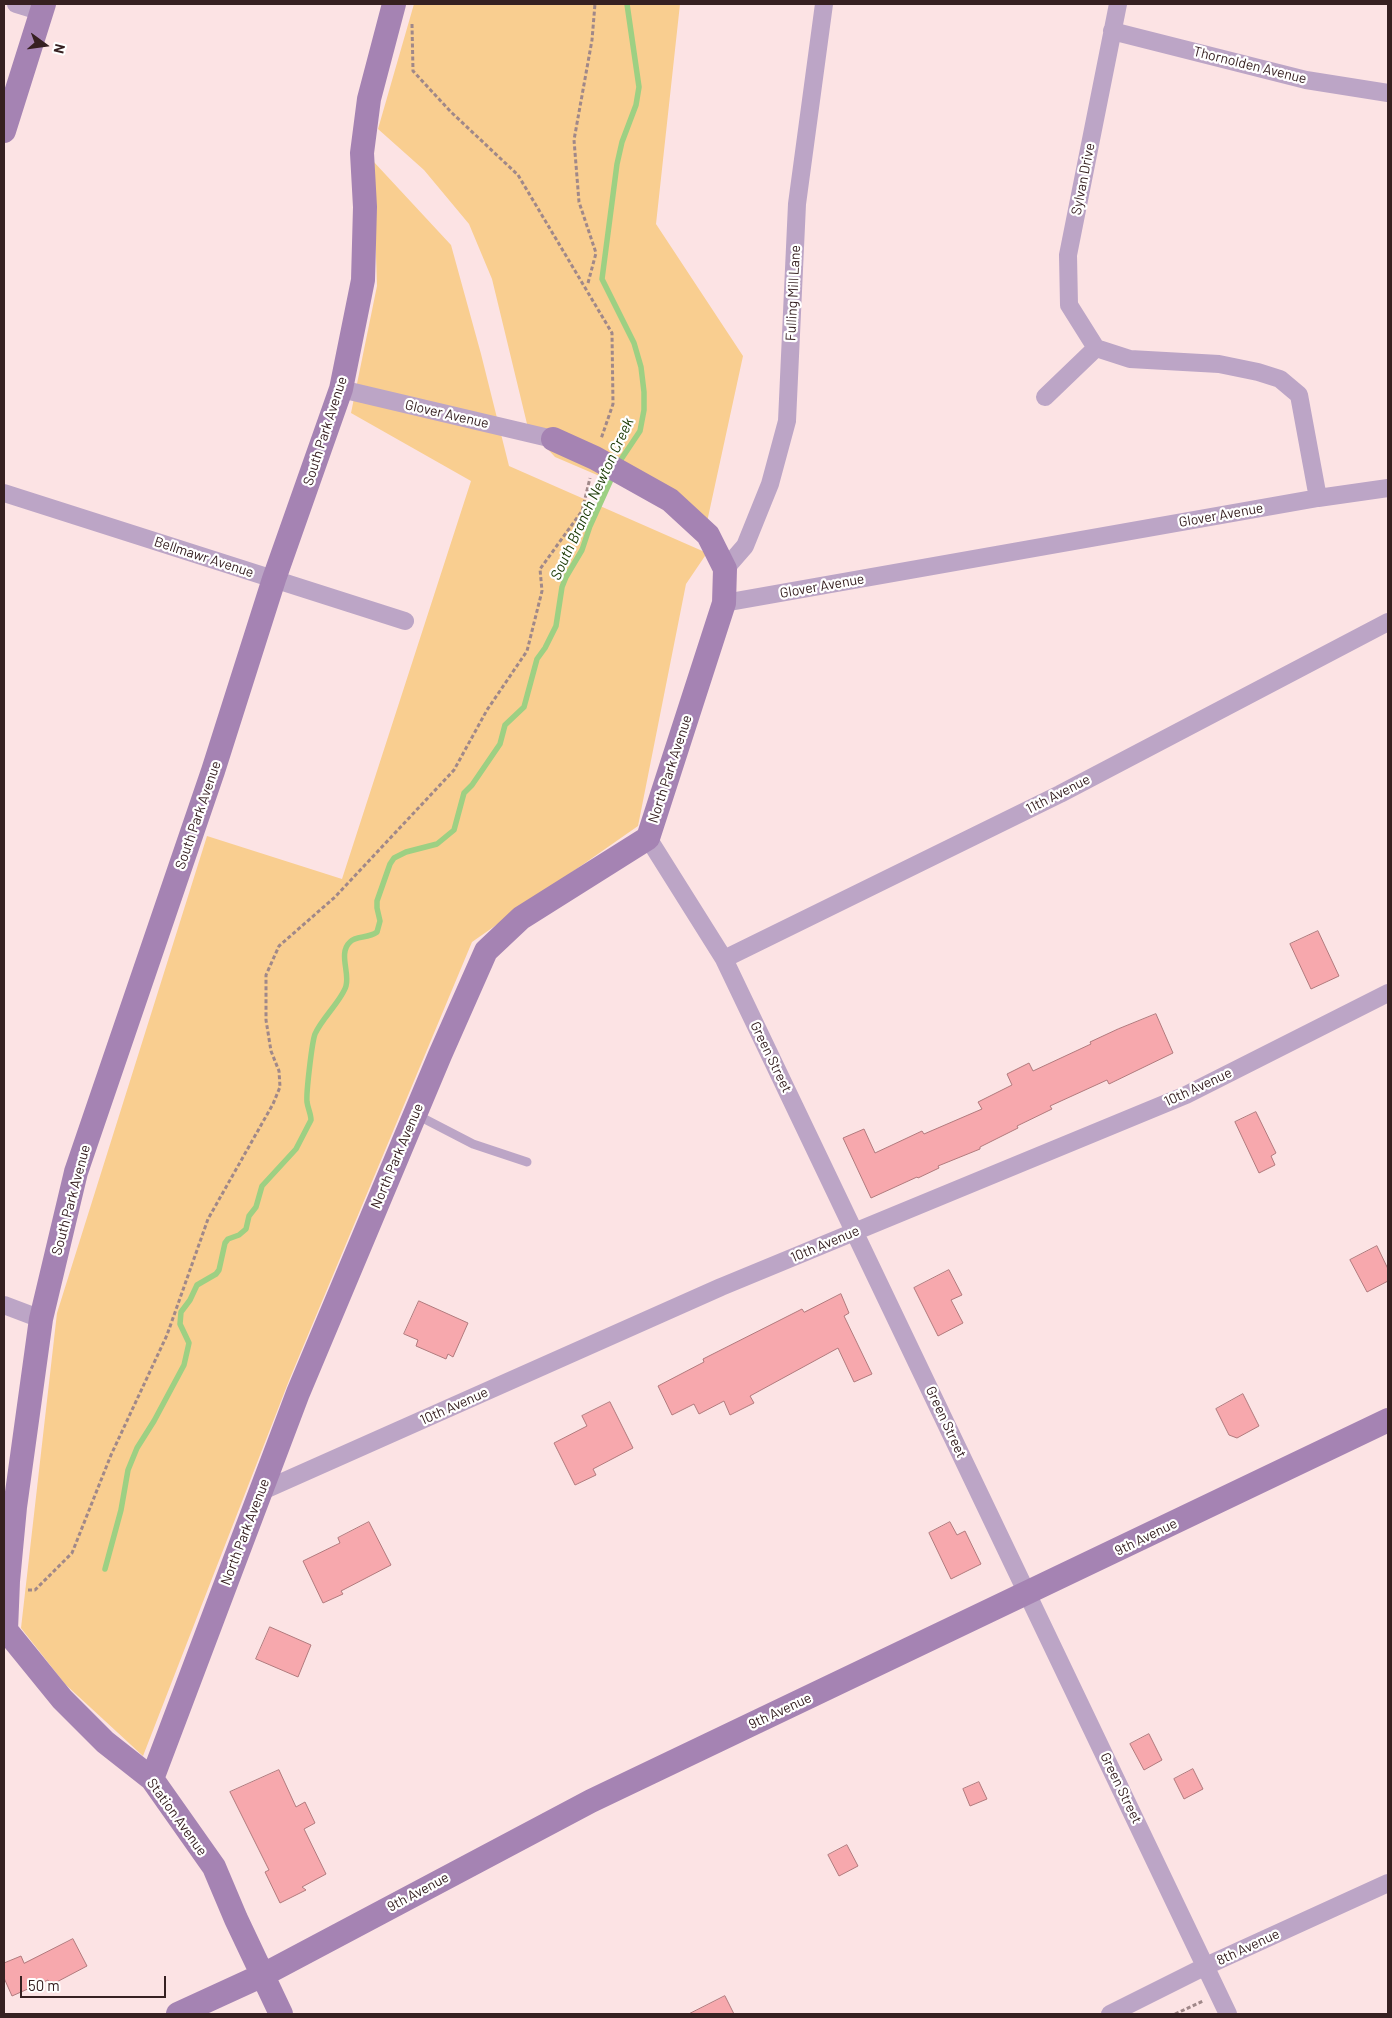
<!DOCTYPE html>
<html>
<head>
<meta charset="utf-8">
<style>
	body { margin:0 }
	#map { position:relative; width:1392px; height:2018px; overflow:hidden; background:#fce3e4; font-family:Barlow,sans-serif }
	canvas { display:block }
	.frame { position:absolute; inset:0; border:5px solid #362021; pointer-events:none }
	.north { position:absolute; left:20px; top:20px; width:50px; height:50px; -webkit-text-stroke:4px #fff; paint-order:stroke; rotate:104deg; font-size:14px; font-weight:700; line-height:20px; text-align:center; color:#362021 }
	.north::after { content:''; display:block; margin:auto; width:18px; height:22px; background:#362021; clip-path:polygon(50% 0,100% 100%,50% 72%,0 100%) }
	.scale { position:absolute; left:20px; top:1976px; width:146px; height:22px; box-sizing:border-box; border:2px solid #362021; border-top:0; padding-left:6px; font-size:15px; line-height:18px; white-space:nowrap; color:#362021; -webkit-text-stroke:4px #fff; paint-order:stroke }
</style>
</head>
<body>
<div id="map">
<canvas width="1392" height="2018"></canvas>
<div class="frame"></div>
<div class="north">N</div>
<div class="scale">50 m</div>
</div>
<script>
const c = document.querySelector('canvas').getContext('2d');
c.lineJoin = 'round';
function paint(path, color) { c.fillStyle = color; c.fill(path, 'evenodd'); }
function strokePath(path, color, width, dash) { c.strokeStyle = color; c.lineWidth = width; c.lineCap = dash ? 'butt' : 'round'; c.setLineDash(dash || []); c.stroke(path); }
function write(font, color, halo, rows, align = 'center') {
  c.font = font + ' Barlow,sans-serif'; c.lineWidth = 4.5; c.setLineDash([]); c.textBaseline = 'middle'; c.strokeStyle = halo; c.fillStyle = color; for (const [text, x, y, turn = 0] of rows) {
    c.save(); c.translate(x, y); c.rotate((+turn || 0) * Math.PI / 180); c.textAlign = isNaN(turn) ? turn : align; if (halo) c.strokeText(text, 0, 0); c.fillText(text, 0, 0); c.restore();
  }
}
paint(new Path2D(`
	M 414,4 L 680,4 L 656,224 L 743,356 L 707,522 L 555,457 L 528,428 L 492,279 L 469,224 L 424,170 L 378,129 Z
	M 373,161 L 451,245 L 481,354 L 509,466 L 707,553 L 686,584 L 638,826 L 472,942 L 290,1378 L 143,1756 L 65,1684 L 21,1628 L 57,1313 L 207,836 L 342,879 L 471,481 L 351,413 L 377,286 Z`), '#f9ce90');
strokePath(new Path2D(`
	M 618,464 L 640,431 L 644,410 L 644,392 L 641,367 L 634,343 L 602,279 L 617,164 L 622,142 L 636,105 L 639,87 L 627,4
	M 105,1569 L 121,1510 L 128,1470 L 137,1448 L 154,1421 L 184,1365 L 189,1343 L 180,1324 L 181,1312 L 190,1300 L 197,1285 L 216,1274 L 219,1270 L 225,1243 L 228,1239 L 239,1235 L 246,1229 L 249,1216 L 256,1207 L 262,1186 L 296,1149 L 311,1120 C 311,1114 308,1109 307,1102 C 306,1093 312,1042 315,1034 C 322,1018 342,1000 346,986 C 350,973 338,953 350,942 C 356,935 368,939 377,932 L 380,921 L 377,908 L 377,901 L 390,864 L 394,858 L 406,852 L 437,844 L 454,830 L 464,793 L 472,785 L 500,744 L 505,725 L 524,707 L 537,659 L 545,648 L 556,626 L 562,587 L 566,577 L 582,550 L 590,526 L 613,475`), '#9dd083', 5.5);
const building = new Path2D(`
	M 1318,931 L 1339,976 L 1311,989 L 1290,944 Z
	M 1156,1014 L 1173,1053 L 1109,1084 L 1107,1080 L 1050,1106 L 1052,1109 L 1017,1126 L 1018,1128 L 980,1147 L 980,1149 L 938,1166 L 939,1168 L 918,1178 L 917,1177 L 871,1198 L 843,1138 L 864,1129 L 875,1153 L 922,1131 L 924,1134 L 982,1109 L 978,1102 L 1012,1085 L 1007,1074 L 1029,1063 L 1033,1071 L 1091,1044 L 1090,1042 L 1118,1029 Z
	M 1256,1112 L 1276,1153 L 1271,1156 L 1275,1165 L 1259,1173 L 1235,1122 Z
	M 1377,1246 L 1388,1269 L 1388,1281 L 1367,1292 L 1350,1260 Z
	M 949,1270 L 962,1295 L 951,1300 L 963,1323 L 938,1336 L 914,1288 Z
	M 841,1294 L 849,1313 L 844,1316 L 872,1374 L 854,1382 L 838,1348 L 750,1396 L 754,1403 L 730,1415 L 724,1401 L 699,1414 L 694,1404 L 672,1415 L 658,1386 L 704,1362 L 703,1359 L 802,1309 L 804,1312 Z
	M 419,1301 L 468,1323 L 453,1357 L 448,1354 L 446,1359 L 416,1346 L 418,1340 L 404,1334 Z
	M 1243,1394 L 1259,1426 L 1237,1438 L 1229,1435 L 1216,1409 Z
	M 610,1402 L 633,1448 L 593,1469 L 596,1475 L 575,1485 L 554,1443 L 587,1426 L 582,1416 Z
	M 369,1522 L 391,1565 L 341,1591 L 343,1594 L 323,1603 L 303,1561 L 340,1543 L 338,1538 Z
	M 950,1522 L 957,1535 L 965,1531 L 981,1564 L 951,1579 L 929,1533 Z
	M 270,1627 L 311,1645 L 298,1677 L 256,1659 Z
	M 1149,1734 L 1162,1760 L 1144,1770 L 1130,1744 Z
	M 1193,1769 L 1203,1789 L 1184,1799 L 1174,1779 Z
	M 279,1770 L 296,1807 L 305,1802 L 315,1823 L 304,1829 L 326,1874 L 302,1887 L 306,1890 L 280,1903 L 265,1872 L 269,1870 L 230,1792 Z
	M 979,1782 L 987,1799 L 970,1806 L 963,1789 Z
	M 847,1845 L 858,1866 L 839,1876 L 828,1855 Z
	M 73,1939 L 87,1966 L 51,1985 L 48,1980 L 12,1996 L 4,1978 L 4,1963 L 21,1956 L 24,1963 Z
	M 725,1996 L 734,2014 L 689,2014 Z`);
paint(building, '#f7a8ad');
strokePath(building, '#b17a7d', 1);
strokePath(new Path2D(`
	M 412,24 L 413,71 L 451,112 L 518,175 L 612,333 L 613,404 L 601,439
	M 588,283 L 596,253 L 579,202 L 574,140 L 592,40 L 595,4
	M 28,1590 L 35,1590 L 72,1553 L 111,1455 L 167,1335 L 208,1219 L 273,1104 L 280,1087 L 279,1071 L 271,1051 L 266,1020 L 266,975 L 279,946 L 335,897 L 454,770 L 487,710 L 527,651 L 542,591 L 540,569 L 582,511 L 590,478
	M 1175,2014 L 1203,2001`), '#a08889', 3, [4, 2.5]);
strokePath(new Path2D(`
	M 415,1114 L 473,1144 L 527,1162`), '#bca5c6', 9);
strokePath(new Path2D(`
	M 16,4 L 42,12
	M 1118,4 L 1068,255 L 1069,305 L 1096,348 L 1130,359 L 1219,364 L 1258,372 L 1280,379 L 1299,395 L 1318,498
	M 1112,31 L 1306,80 L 1388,93
	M 341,389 L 553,439
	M 1045,397 L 1096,348
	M 4,493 L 405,621
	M 725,569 L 745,546 L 770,484 L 787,421 L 797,204 L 824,4
	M 724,603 L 1318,498 L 1388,488
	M 648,838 L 724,959 L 1228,2014
	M 724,959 L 1060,794 L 1388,622
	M 4,1305 L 41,1319
	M 260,1492 L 721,1287 L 1186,1095 L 1388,993
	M 1110,2014 L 1206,1966 L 1388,1883`), '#bca5c6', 18);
strokePath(new Path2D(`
	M 4,131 L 44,4
	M 6,1630 L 8,1581 L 15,1507 L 41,1319 L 76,1172 L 213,771 L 274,579 L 341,389 L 363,280 L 365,207 L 362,153 L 369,99 L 394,4
	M 6,1630 L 62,1699 L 105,1742 L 152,1779 L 214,1867 L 236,1919 L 281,2014
	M 152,1779 L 298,1393 L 440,1055 L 486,951 L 521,918 L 648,838 L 724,603 L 725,569 L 708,535 L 670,500 L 595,458 L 553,439
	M 178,2014 L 263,1975 L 591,1801 L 1388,1420`), '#a583b3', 24);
write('14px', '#362021', '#fff', [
	["Thornolden Avenue",1250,65,14],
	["Sylvan Drive",1083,179,-79],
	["Fulling Mill Lane",793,293,-87],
	["Glover Avenue",447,414,13],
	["South Park Avenue",325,431,-72],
	["Glover Avenue",1221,515,-10],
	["Bellmawr Avenue",204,557,18],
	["Glover Avenue",822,586,-10],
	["North Park Avenue",670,769,-72],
	["11th Avenue",1058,794,-27],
	["South Park Avenue",198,815,-71],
	["Green Street",771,1057,64],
	["10th Avenue",1198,1087,-25],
	["North Park Avenue",397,1156,-67],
	["South Park Avenue",71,1200,-75],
	["10th Avenue",825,1244,-23],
	["10th Avenue",454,1406,-24],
	["Green Street",946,1422,65],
	["North Park Avenue",245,1532,-69],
	["9th Avenue",1146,1537,-26],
	["9th Avenue",780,1711,-25],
	["Green Street",1121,1788,64],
	["Station Avenue",177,1817,54],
	["9th Avenue",418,1892,-28],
	["8th Avenue",1248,1947,-25]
]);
write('italic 15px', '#173701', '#fff', [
	["South Branch Newton Creek",592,499,-65]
]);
</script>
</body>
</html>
